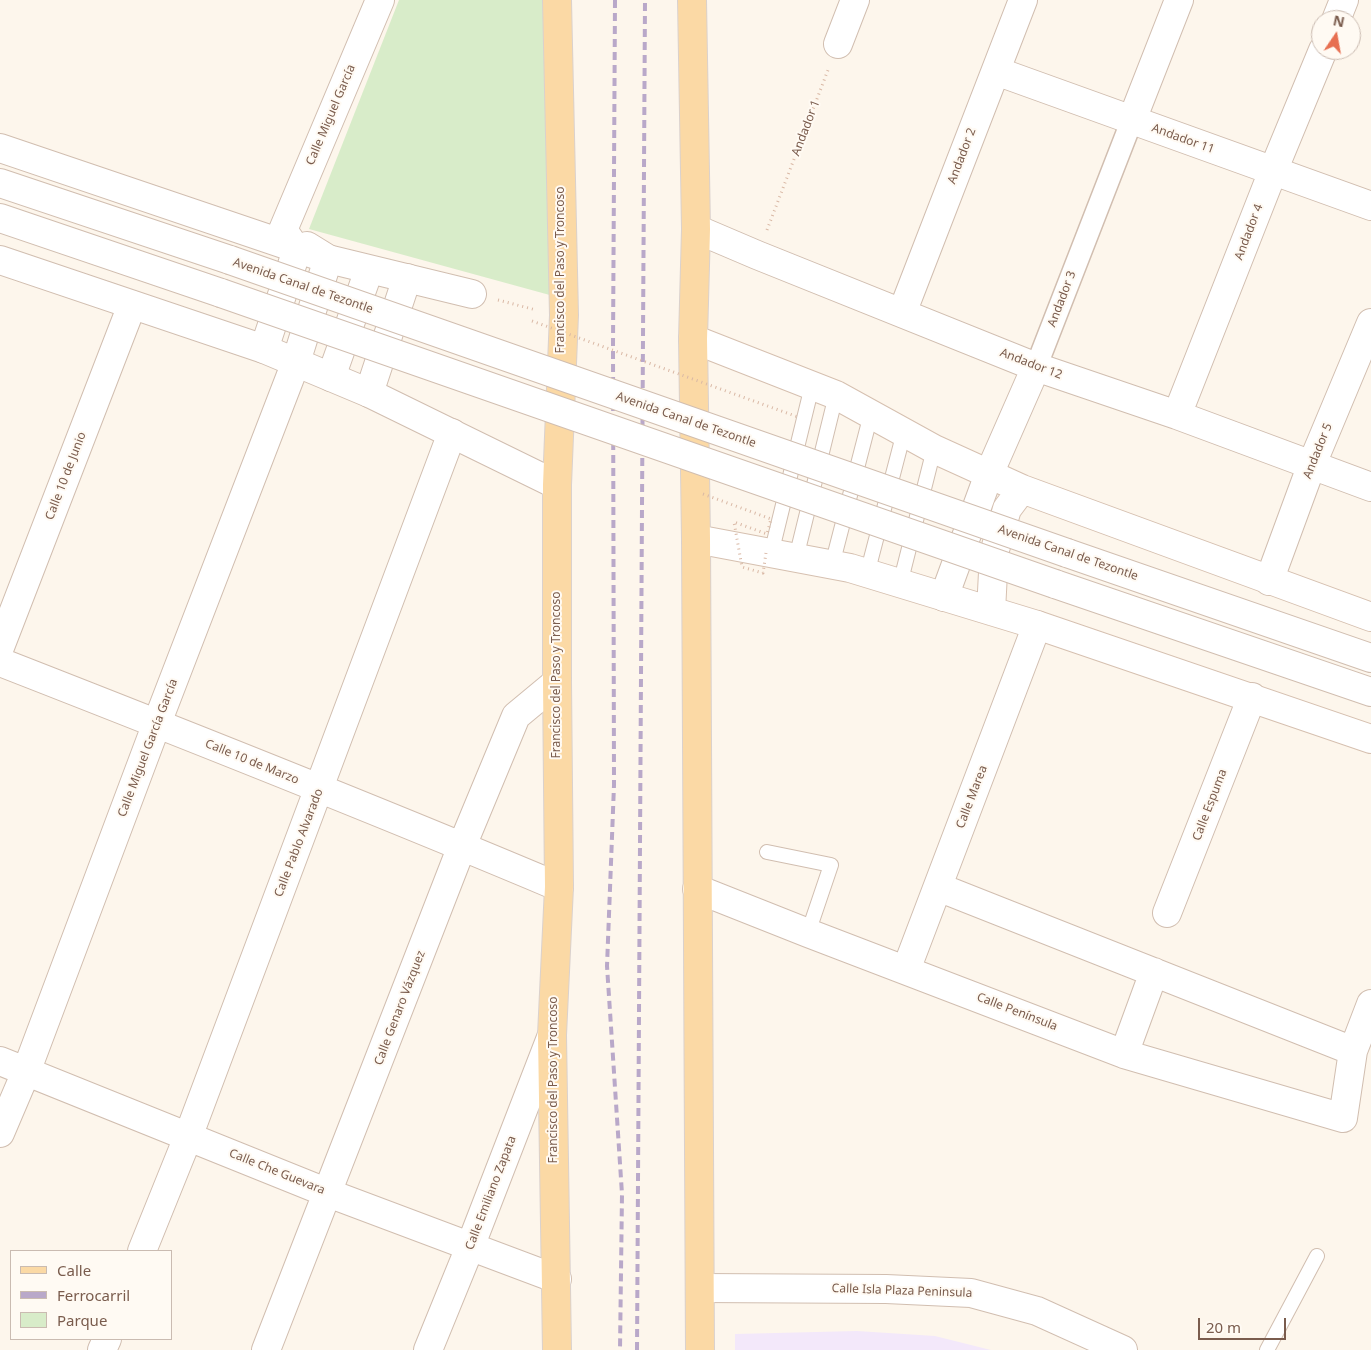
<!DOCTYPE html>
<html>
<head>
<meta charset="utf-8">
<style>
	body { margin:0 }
	#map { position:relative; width:1371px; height:1350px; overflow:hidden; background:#fdf6ec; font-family:"Noto Sans",sans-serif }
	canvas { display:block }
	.legend { position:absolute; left:10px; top:1250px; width:162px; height:90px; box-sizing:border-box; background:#fffaf3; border:1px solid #cabbb1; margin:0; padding:6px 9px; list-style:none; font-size:15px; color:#7a5c4d }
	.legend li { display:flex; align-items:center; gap:10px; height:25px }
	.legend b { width:25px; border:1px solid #cabbb1 }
	.north { position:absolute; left:1311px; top:10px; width:50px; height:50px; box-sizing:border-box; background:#fffaf3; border:1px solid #cabbb1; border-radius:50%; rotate:12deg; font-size:14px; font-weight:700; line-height:20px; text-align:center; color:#7a5c4d }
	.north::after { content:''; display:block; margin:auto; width:18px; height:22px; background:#e76f51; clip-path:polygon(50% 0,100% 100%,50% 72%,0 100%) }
	.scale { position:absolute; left:1198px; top:1318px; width:88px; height:22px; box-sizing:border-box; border:2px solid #7a5c4d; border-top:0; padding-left:6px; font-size:15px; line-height:18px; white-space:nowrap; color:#7a5c4d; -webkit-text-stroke:4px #fffaf3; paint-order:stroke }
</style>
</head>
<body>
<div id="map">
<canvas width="1371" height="1350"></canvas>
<ul class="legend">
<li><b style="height:6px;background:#fbd9a5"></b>Calle</li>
<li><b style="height:6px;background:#b9a8c9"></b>Ferrocarril</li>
<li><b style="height:14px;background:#d8ecc9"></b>Parque</li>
</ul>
<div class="north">N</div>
<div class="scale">20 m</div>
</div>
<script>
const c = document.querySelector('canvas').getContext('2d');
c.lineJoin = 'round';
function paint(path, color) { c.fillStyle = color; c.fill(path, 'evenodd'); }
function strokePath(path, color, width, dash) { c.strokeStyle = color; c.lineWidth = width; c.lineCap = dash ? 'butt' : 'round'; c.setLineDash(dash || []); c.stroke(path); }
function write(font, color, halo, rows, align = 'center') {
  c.font = font + ' "Noto Sans",sans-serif'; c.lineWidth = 4; c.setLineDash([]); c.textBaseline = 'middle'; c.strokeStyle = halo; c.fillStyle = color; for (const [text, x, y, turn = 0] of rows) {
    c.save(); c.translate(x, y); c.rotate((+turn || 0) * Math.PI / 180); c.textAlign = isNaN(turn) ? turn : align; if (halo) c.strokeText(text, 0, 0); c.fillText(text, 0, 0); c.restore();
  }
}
paint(new Path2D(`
	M 857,1331 L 935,1336 L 991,1350 L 735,1350 L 735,1334 Z`), '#f3e8fa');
paint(new Path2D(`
	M 399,0 L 544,0 L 557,297 L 309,229 Z`), '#d8ecc9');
const service = new Path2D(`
	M 771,554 L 812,386
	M 796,558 L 836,395
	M 832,565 L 871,414
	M 867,574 L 904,432
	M 900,584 L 934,449
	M 767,852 L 831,865 L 808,933
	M 1267,1350 L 1317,1256`);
const pedestrian = new Path2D(`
	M 1036,367 L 1132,120`);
const minor = new Path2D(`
	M 1336,20 L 1344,0
	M 838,44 L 855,0
	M 996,71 L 1371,206
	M 1132,120 L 1179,0
	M 696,229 L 757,255 L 1036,367 L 1177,415 L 1371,487
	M 283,230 L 380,0
	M 902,313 L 1023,0
	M 264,349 L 297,250 L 283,230
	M 331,377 L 369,270
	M 369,393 L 407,278
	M 1177,415 L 1273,171 L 1323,50
	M 1269,581 L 1312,464 L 1371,323
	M 944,597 L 989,474 L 1036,367
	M 0,647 L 132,305
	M 0,662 C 187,735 374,809 559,887
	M 938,887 L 1353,1051
	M 697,889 L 808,933 L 1124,1054 L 1343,1118 L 1353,1051 L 1371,1004
	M 1167,913 L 1252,697
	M 906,970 L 1037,625
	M 1124,1054 L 1154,972
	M 0,1061 L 328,1193 L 557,1279
	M 0,1133 L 26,1072 L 157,723 L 296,362 L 328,259 L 307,246
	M 142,1251 L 188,1137 L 452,433
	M 700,1288 L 886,1289 L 971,1293 L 1037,1311 L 1123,1350
	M 102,1350 L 107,1339
	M 266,1350 L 462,846 L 516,716 L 557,682
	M 428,1350 L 470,1247 L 552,1035`);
const tertiary = new Path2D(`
	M 0,148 L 328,259 L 472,294
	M 0,183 L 230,260
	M 0,218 L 221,293
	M 0,260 L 264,349 L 369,393 L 557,485
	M 1067,553 L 1371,658
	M 1055,584 L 1371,692`);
const secondary = new Path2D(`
	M 693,339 L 836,395 L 934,449 L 1022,489 L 1371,617
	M 696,539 L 850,568 L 1037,625 L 1371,739
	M 991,611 L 994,553 L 1007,509 L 1022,489`);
const primary = new Path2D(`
	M 692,0 L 696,229 L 693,339 L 696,539 L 700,1350
	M 557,1350 L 552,1035 L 559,887 L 557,682 L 557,485 L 564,315 L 557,0`);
strokePath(service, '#d1beb0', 16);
strokePath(pedestrian, '#d1beb0', 24);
strokePath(minor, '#d1beb0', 30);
strokePath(tertiary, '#d1beb0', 30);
strokePath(secondary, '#d6c0b0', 30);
strokePath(primary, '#dad1cd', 30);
strokePath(new Path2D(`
	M 767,230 L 828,70
	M 498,300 L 536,310`), '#d9b8a5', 3, [1, 4]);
strokePath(service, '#fff', 14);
strokePath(pedestrian, '#fff', 21);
strokePath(minor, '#fff', 28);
strokePath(tertiary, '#fff', 28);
strokePath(secondary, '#fff', 28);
strokePath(primary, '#fbd9a5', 28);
strokePath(new Path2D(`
	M 615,0 L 613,346 L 614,785 L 607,966 L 622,1194 L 620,1350
	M 637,1350 L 645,0`), '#b9a8c9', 4, [8, 5]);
const tertiaryBridge = new Path2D(`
	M 230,260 L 1067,553
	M 221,293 L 1055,584`);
strokePath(tertiaryBridge, '#d1beb0', 30, []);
strokePath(new Path2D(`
	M 532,321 L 798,417
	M 703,494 L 771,519 L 767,534 L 734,522 L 742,567 L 763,573 L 766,553`), '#d9b8a5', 3, [1, 4]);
strokePath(tertiaryBridge, '#fff', 28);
write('12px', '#7a5c4d', '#fffaf3', [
	["Calle Miguel García",331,115,-67],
	["Andador 1",806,128,-69],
	["Andador 11",1183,139,20],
	["Andador 2",962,156,-69],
	["Andador 4",1249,232,-69],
	["Francisco del Paso y Troncoso",561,270,-90],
	["Avenida Canal de Tezontle",303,286,19],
	["Andador 3",1062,299,-69],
	["Andador 12",1031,364,21],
	["Avenida Canal de Tezontle",686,420,19],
	["Andador 5",1318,451,-68],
	["Calle 10 de Junio",66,476,-69],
	["Avenida Canal de Tezontle",1068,553,19],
	["Francisco del Paso y Troncoso",557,675,-90],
	["Calle Miguel García García",148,748,-69],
	["Calle 10 de Marzo",252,762,22],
	["Calle Marea",972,797,-69],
	["Calle Espuma",1210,805,-69],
	["Calle Pablo Alvarado",299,843,-69],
	["Calle Genaro Vázquez",400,1008,-69],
	["Calle Península",1017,1012,21],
	["Francisco del Paso y Troncoso",554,1080,-90],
	["Calle Che Guevara",277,1172,22],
	["Calle Emiliano Zapata",491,1193,-69],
	["Calle Isla Plaza Peninsula",902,1291,2]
]);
</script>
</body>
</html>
